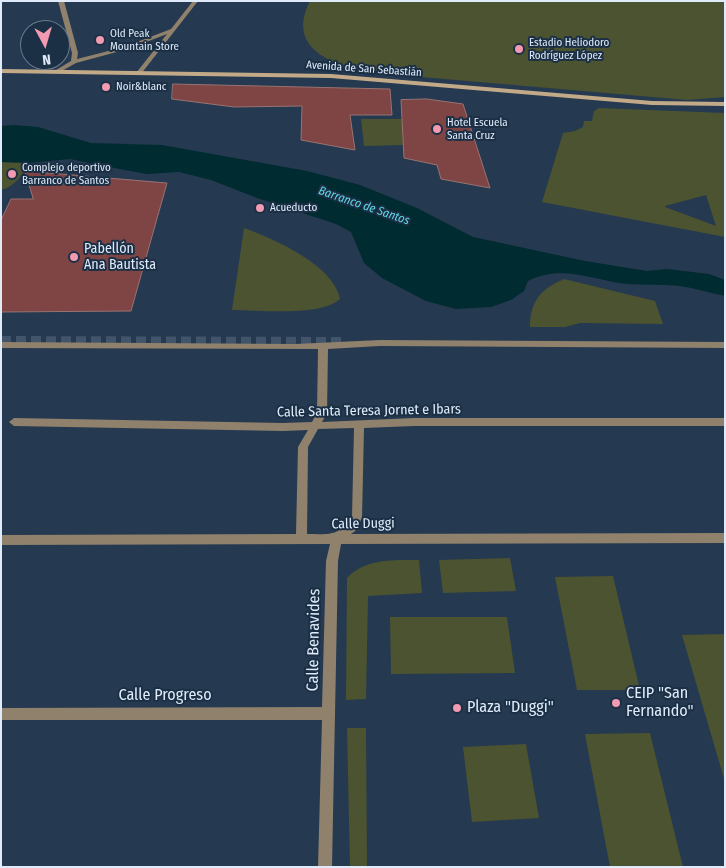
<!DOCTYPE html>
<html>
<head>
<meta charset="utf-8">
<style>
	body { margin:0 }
	#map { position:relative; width:726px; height:868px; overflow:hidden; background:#253950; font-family:"Fira Sans Condensed",sans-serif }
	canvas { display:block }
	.frame { position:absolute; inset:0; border:2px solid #dfebfa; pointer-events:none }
	.north { position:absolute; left:20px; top:20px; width:50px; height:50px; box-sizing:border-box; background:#1b2f45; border:1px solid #697a8d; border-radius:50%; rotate:174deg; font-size:14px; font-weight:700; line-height:20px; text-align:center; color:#dfebfa }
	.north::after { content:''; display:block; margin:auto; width:18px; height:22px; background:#f19ab1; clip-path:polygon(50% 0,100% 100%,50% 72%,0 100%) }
</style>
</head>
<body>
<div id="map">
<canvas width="726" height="868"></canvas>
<div class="frame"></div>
<div class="north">N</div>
</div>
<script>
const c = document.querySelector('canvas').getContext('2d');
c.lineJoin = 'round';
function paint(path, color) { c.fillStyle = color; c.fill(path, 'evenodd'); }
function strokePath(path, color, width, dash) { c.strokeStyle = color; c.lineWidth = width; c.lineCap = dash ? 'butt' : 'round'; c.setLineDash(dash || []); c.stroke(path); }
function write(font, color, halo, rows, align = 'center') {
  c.font = font + ' "Fira Sans Condensed",sans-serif'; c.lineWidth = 4; c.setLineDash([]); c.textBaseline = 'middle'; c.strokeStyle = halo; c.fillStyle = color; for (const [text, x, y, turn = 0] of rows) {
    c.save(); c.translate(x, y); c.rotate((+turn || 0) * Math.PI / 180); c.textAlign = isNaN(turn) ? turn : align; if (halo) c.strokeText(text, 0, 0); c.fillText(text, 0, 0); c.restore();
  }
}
paint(new Path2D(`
	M 310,1 L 725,1 L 725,97 L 687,100 L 375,73 C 338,67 284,51 310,1 Z
	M 599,108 L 725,113 L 725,237 L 542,202 L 563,133 L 575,131 L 583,127 L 584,121 L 592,121 L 594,111 ZM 706,195 L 716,226 L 665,207 L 665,206 Z
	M 361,119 L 402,119 L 403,145 L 364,146 Z
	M 1,162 L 29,163 C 22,175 16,186 1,190 Z
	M 244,228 C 274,239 334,265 340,299 C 320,317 260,310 232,310 Z
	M 564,279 L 655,301 L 663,324 L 580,323 L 565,327 L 530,327 C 530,301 541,289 564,279 Z
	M 510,558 L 516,591 L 443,593 L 439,560 Z
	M 419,560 L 422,593 L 368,596 L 366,699 L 346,700 L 347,578 C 365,558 395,560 419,560 Z
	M 613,576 L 640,690 L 577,690 L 555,577 Z
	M 390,617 L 507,617 L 515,673 L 391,674 Z
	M 725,634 L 725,782 L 682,635 Z
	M 347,728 L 366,728 L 367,867 L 350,867 Z
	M 650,733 L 683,867 L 610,867 L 585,734 Z
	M 526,744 L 539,818 L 472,822 L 463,747 Z`), '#4c5330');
paint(new Path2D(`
	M 14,125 L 38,127 L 91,143 L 162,145 L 307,171 L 360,185 L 417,208 L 473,237 L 585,261 L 647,271 L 667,269 L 709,274 L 725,280 L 725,296 C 710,293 695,288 680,286 C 662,284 644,285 626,284 C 592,280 562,264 528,281 L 524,291 L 511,300 L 491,307 L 456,309 L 426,301 L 382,278 L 364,263 L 351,232 L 336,224 L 257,198 L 211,180 L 179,172 L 147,174 L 125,170 L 70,159 L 29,163 L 1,162 L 1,126 Z`), '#002b30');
const building = new Path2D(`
	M 173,84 L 390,89 L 392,115 L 350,115 L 355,150 L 301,140 L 302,106 L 234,107 L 172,99 Z
	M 427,99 L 463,104 L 490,188 L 441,179 L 437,165 L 404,158 L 401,100 Z
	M 25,171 L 167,183 L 131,311 L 1,312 L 1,220 L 11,199 L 33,199 Z`);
paint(building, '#7f4545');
strokePath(building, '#987372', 1);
strokePath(new Path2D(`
	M 1,341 L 344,342`), '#41546a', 10, [10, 5]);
paint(new Path2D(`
	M 58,1 L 64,1 L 78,53 L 77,59 L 124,47 L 171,29 L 193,1 L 198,1 L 141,74 L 139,75 L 136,73 L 167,34 L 128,49 L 76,63 L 60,72 L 56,72 L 56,70 L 71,61 L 72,53 Z
	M 380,340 L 725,342 L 725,348 L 380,346 L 328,349 L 327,413 L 322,422 L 414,418 L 725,418 L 725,426 L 414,426 L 364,428 L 362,518 L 355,531 L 351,534 L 725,533 L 725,543 L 341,544 L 338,561 L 332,867 L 318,867 L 322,720 L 1,720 L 1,708 L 322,707 L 326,561 L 330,544 L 1,545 L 1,535 L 296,534 L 298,447 L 308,430 L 283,431 L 14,426 L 9,422 L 14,418 L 283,423 L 312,422 L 317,413 L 318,349 L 1,348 L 1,342 L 295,344 ZM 354,428 L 352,517 C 340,537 327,534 307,534 L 308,447 L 318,429 Z`), '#90816c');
paint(new Path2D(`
	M 1,69 L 331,74 L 652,101 L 725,102 L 725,106 L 652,105 L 331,78 L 1,73 Z`), '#c2aa88');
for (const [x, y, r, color] of [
	[100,40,5,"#f19ab1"],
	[519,49,5,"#f19ab1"],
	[106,87,5,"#f19ab1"],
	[437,129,5,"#f19ab1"],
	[12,174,5,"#f19ab1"],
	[260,208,5,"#f19ab1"],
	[74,257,5,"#f19ab1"],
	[616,703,5,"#f19ab1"],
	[457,708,5,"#f19ab1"]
]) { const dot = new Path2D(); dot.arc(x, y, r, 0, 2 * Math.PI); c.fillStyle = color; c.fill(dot); strokePath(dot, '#1b2f45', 2); }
write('11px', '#dfebfa', '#1b2f45', [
	["Old Peak",110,34],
	["Mountain Store",110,47],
	["Estadio Heliodoro",529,43],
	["Rodríguez López",529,56],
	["Noir&blanc",116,87],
	["Hotel Escuela",447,123],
	["Santa Cruz",447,136],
	["Complejo deportivo",22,168],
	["Barranco de Santos",22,181],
	["Acueducto",270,208]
], 'left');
write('11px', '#dfebfa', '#1b2f45', [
	["Avenida de San Sebastián",364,69,4]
]);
write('italic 12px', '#5fd9e6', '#1b2f45', [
	["Barranco de Santos",364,206,19]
]);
write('14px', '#dfebfa', '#1b2f45', [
	["Pabellón",84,249],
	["Ana Bautista",84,265]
], 'left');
write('14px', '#dfebfa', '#1b2f45', [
	["Calle Santa Teresa Jornet e Ibars",369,411,-1],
	["Calle Duggi",363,524,-1]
]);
write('16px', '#dfebfa', '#1b2f45', [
	["Calle Benavides",314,640,-89],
	["Calle Progreso",165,696]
]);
write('16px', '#dfebfa', '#1b2f45', [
	["CEIP \"San",626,694],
	["Fernando\"",626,712],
	["Plaza \"Duggi\"",467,708]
], 'left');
</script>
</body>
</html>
